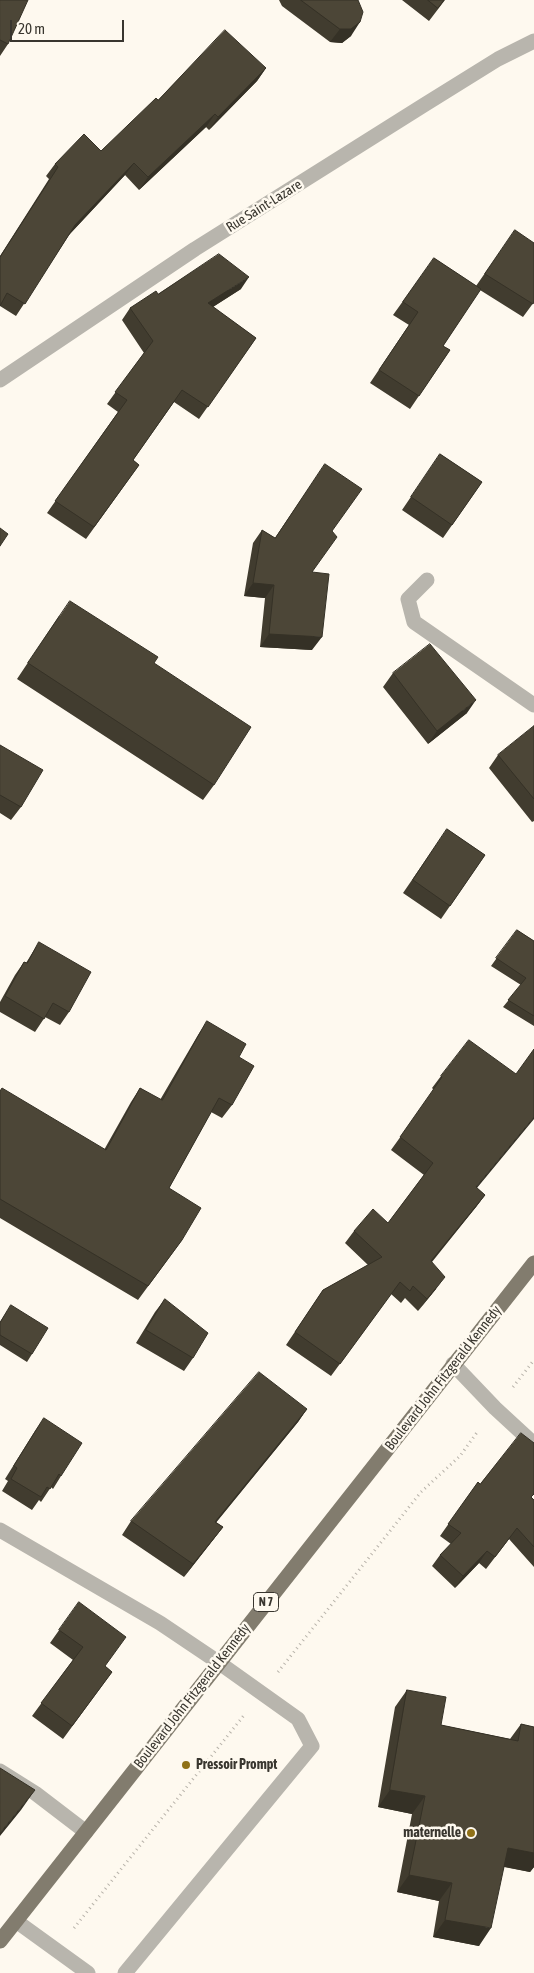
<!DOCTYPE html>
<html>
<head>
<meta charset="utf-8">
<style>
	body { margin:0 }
	#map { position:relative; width:534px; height:1973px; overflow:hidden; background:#fef9ef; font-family:"Asap Condensed",sans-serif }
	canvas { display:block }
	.scale { position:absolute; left:10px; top:20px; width:114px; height:22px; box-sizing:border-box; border:2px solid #39362f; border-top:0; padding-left:6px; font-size:15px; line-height:18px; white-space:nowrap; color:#39362f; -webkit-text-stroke:4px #fef9ef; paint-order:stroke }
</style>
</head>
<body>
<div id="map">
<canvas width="534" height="1973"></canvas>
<div class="scale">20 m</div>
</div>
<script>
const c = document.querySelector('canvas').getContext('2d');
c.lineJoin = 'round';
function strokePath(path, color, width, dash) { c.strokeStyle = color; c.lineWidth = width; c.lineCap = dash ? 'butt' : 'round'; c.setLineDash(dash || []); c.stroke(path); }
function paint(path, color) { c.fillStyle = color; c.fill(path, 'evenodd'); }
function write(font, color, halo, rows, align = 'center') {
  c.font = font + ' "Asap Condensed",sans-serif'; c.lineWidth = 5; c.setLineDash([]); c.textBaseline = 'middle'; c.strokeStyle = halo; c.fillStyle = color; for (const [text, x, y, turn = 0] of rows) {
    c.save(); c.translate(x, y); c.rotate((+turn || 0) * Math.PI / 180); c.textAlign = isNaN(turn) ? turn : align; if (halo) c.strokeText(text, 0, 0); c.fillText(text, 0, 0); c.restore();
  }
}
strokePath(new Path2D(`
	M 513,1387 L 534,1360
	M 278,1672 L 421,1492 L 460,1456 L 478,1431
	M 74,1928 L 245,1714`), '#b8b3aa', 3, [1, 4]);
strokePath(new Path2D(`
	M 0,380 L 195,249 L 424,105 L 498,59 L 534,41
	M 427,580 L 408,599 L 414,622 L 534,705
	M 453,1364 L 495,1408 L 534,1444
	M 0,1530 L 160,1623 L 218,1662 L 298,1719 L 312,1746 L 125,1973
	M 0,1771 L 35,1793 L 86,1832
	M 16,1921 L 88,1973`), '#b8b5ad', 15);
strokePath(new Path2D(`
	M 0,1941 L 534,1263`), '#827c6e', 15);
paint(new Path2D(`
	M 0,0 L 8,44 L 0,56 Z
	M 279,0 L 358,0 L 351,36 L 342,43 L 330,42 L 282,6 Z
	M 402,0 L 445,0 L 429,21 Z
	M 266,68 L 257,81 L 209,130 L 206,127 L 139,190 L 125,175 L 69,235 L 16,316 L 0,306 L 0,256 L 49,179 L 46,176 L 55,164 L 101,151 L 158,100 Z
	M 515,230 L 534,302 L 523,317 L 480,290 L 443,346 L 450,350 L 410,409 L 370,383 L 409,325 L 393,315 L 434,258 L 476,286 Z
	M 241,289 L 213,307 L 256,338 L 199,419 L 174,402 L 133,460 L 139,465 L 86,539 L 47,513 L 118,412 L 107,404 L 144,353 L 122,320 L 130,308 L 158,294 Z
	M 440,454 L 482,482 L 443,538 L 402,510 Z
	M 325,464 L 332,531 L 312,572 L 312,650 L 260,647 L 265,598 L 244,596 L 253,543 L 262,530 L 275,538 Z
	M 59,616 L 154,663 L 214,785 L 203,800 L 17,679 Z
	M 393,673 L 467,713 L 428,744 L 383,687 Z
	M 534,726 L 534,821 L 532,822 L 489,768 L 498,755 Z
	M 0,745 L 21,807 L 11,820 L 0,813 Z
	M 447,829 L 485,855 L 441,919 L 403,893 Z
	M 517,930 L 534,941 L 534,1026 L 503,1007 L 521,985 L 491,966 Z
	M 39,942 L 69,1012 L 60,1025 L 45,1017 L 35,1032 L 0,1012 L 0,1002 L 15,975 L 24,962 L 26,963 Z
	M 207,1021 L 239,1057 L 232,1105 L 222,1118 L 211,1112 L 169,1188 L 182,1240 L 138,1300 L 0,1218 L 0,1090 L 104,1150 L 131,1102 L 140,1088 L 160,1100 L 198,1035 Z
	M 469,1040 L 477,1188 L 485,1195 L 476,1207 L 432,1262 L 436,1289 L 418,1311 L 405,1298 L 401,1303 L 391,1294 L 331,1376 L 286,1345 L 323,1290 L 368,1265 L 345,1243 L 354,1231 L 388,1223 L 424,1175 L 391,1150 L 434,1090 L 432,1088 L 441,1076 Z
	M 165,1299 L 193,1358 L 184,1371 L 136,1343 L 155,1312 Z
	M 11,1305 L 32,1354 L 27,1362 L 0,1345 L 0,1322 Z
	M 307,1409 L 298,1422 L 216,1522 L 223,1527 L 213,1540 L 184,1577 L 122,1535 L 131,1521 Z
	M 44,1418 L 61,1476 L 53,1489 L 51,1487 L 41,1502 L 39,1500 L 32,1510 L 2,1491 L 8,1481 L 5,1479 L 35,1431 Z
	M 478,1482 L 480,1484 L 532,1498 L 534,1500 L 534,1567 L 509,1539 L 486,1569 L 479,1563 L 455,1588 L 432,1566 L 440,1555 L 451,1544 L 440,1536 Z
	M 79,1602 L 105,1666 L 112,1672 L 63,1739 L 32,1716 L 73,1660 L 50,1643 Z
	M 407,1690 L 441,1725 L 510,1739 L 521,1724 L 534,1727 L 534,1867 L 530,1872 L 504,1867 L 479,1946 L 433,1937 L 439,1901 L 397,1892 L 412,1814 L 378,1807 L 395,1707 Z`), '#413c2f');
paint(new Path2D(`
	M 360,22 L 351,36 L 342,43 L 330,42 L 340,29 Z
	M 266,68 L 257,81 L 209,130 L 218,117 Z
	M 215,114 L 206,127 L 139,190 L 148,177 Z
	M 134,163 L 125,175 L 66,238 L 75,225 Z
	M 249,277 L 241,289 L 200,315 L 208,303 Z
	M 253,583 L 274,585 L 265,598 L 244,596 Z
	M 269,634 L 322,637 L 312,650 L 260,647 Z
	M 476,700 L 467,713 L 428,744 L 437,731 Z
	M 534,1117 L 534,1119 L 467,1200 L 476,1187 Z
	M 485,1195 L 476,1207 L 422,1273 L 431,1261 Z
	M 445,1277 L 436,1289 L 418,1311 L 427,1299 Z
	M 307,1409 L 298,1422 L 206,1535 L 215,1522 Z
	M 223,1527 L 213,1540 L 184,1577 L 193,1564 Z
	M 487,1551 L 479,1563 L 455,1588 L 463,1576 Z
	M 35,1790 L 21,1810 L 0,1836 L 0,1833 Z
	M 390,1790 L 425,1796 L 412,1814 L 378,1807 Z
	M 508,1848 L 534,1853 L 534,1867 L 530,1872 L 496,1865 Z
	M 409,1875 L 452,1883 L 439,1901 L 397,1892 Z
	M 445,1920 L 491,1928 L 479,1946 L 433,1937 Z`), '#353126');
const building = new Path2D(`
	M 0,0 L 28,0 L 8,44 L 0,40 Z
	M 301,0 L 358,0 L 363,12 L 360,22 L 351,29 L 340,29 Z
	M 428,0 L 444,0 L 438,8 Z
	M 225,30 L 266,68 L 218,117 L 215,114 L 148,177 L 134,163 L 75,225 L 25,304 L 7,293 L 0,306 L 0,257 L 58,167 L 55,164 L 84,134 L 101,151 L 156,98 L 158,100 Z
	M 515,230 L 534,243 L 534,302 L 533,304 L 485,274 Z
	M 219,254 L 249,277 L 208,303 L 256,338 L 208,407 L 182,390 L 133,460 L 139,465 L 94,527 L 55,501 L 127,400 L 115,392 L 153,341 L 130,308 L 156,291 L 158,294 Z
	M 434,258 L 481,289 L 443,346 L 450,350 L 419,396 L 379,370 L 418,312 L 403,302 Z
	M 440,454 L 482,482 L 452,525 L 411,497 Z
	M 325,464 L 362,489 L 332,531 L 337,537 L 312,572 L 329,574 L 322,637 L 269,634 L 274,585 L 253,583 L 262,530 L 275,538 Z
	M 0,528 L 8,534 L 0,546 Z
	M 70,601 L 158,657 L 154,663 L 251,727 L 214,785 L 28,663 Z
	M 430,644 L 476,700 L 437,731 L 393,673 Z
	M 534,726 L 534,799 L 498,755 Z
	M 0,745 L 43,770 L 21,807 L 0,795 Z
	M 447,829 L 485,855 L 450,906 L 413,880 Z
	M 517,930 L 534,941 L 534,1016 L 508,1000 L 526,978 L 496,958 Z
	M 39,942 L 91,972 L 69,1012 L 53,1003 L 44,1019 L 5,996 L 24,962 L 27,963 Z
	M 207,1021 L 246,1044 L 239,1057 L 254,1066 L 232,1105 L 219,1098 L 169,1188 L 201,1208 L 182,1240 L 148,1286 L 0,1199 L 0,1091 L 2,1088 L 106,1150 L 140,1088 L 162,1100 Z
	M 469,1040 L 516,1074 L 534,1049 L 534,1117 L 476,1187 L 485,1195 L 431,1261 L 445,1277 L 427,1299 L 413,1286 L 410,1291 L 400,1282 L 340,1364 L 295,1332 L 323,1290 L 382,1257 L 354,1231 L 373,1209 L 388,1223 L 433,1163 L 400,1137 L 442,1077 L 441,1076 Z
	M 165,1299 L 208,1333 L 193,1358 L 146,1330 Z
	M 11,1305 L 48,1328 L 32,1354 L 0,1335 L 0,1323 Z
	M 259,1372 L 307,1409 L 215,1522 L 223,1527 L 193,1564 L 131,1521 Z
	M 44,1418 L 82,1443 L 61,1476 L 59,1474 L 50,1489 L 47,1487 L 41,1497 L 11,1479 L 17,1468 L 14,1466 Z
	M 521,1433 L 534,1443 L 534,1494 L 531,1497 L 534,1500 L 534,1547 L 517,1528 L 495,1557 L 487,1551 L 463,1576 L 440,1555 L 461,1533 L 448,1524 L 478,1482 L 480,1484 Z
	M 79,1602 L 126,1637 L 105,1666 L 112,1672 L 72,1726 L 41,1703 L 83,1647 L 59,1630 Z
	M 407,1690 L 446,1697 L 441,1725 L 518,1741 L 521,1724 L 534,1727 L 534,1853 L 508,1848 L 491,1928 L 445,1920 L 452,1883 L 409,1875 L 425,1796 L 390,1790 Z
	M 0,1768 L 35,1790 L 0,1833 Z`);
paint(building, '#4c4637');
strokePath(building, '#353126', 1);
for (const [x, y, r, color] of [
	[186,1765,5,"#907117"],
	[471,1833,5,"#907117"]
]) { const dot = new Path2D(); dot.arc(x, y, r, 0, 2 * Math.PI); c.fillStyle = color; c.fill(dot); strokePath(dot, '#fef9ef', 2); }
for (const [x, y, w] of [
	[266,1602,25]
]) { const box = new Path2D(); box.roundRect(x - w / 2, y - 9.5, w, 19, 4); c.fillStyle = '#fef9ef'; c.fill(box); strokePath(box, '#39362f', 1); }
write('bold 12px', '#39362f', null, [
	["N 7",266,1602]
]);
write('14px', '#39362f', '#fef9ef', [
	["Rue Saint-Lazare",264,206,-32],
	["Boulevard John Fitzgerald Kennedy",443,1378,-52],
	["Boulevard John Fitzgerald Kennedy",192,1696,-52]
]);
write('bold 14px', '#39362f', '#fef9ef', [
	["Pressoir Prompt",196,1765],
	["maternelle",461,1833,"right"]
], 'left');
</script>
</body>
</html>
